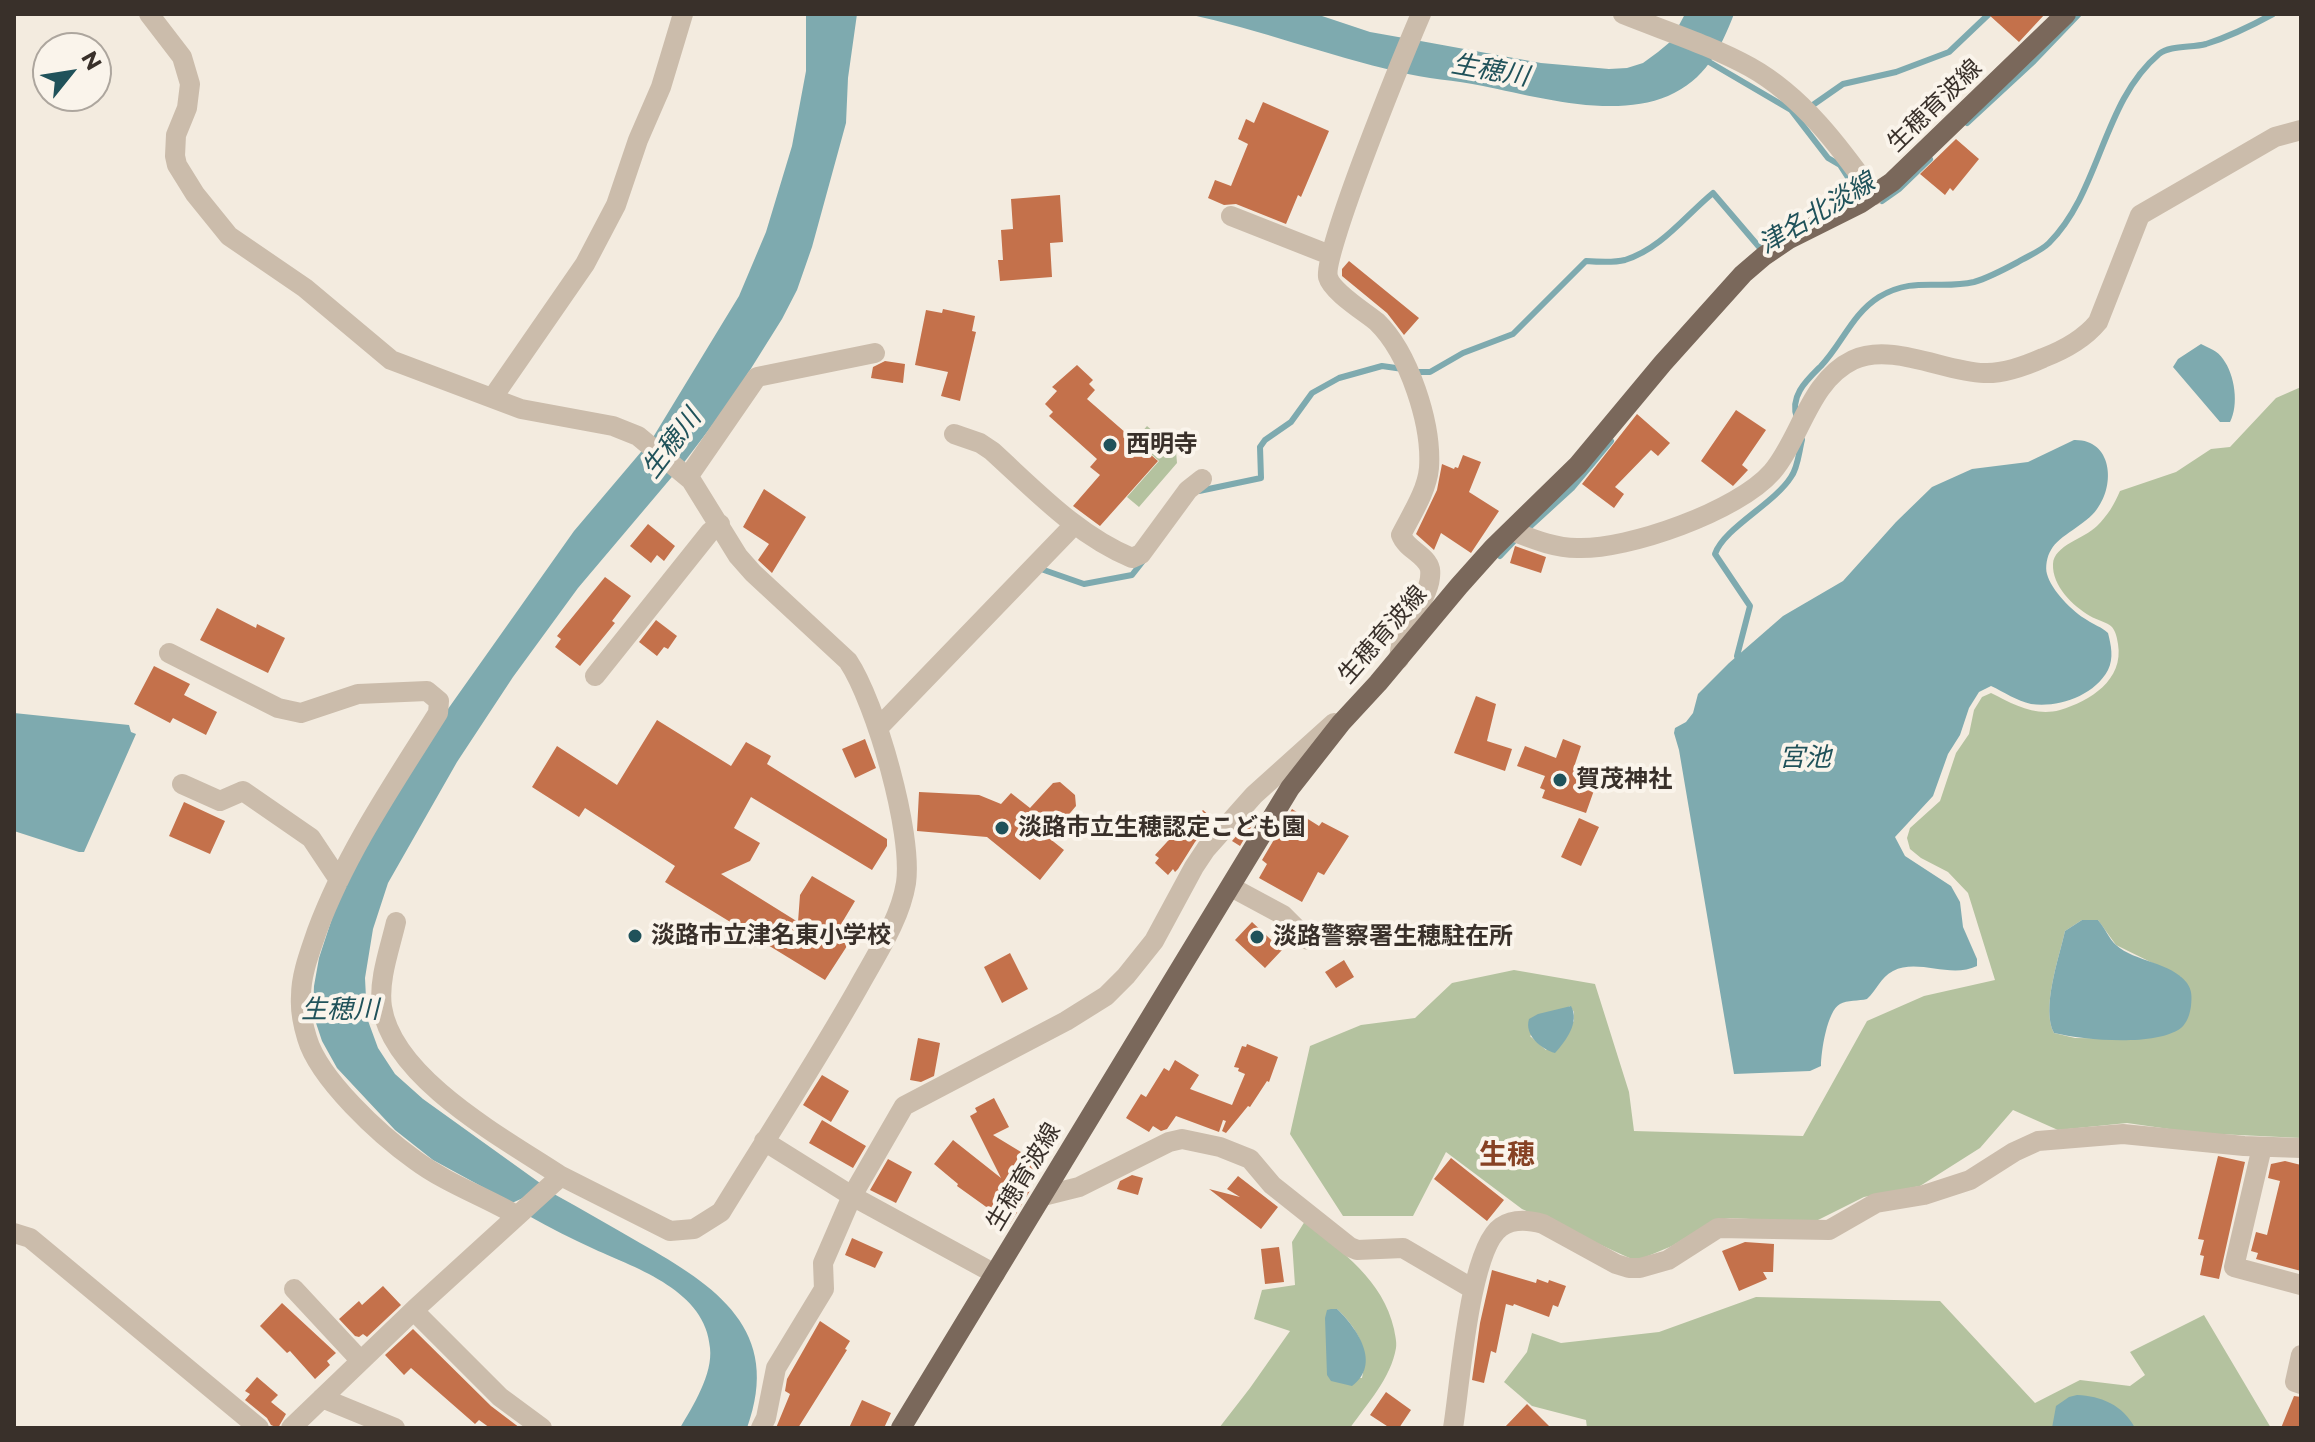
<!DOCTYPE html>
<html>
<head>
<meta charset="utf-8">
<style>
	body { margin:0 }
	#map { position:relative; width:2315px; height:1442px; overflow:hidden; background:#f3ebdf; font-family:Montserrat,sans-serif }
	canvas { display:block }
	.frame { position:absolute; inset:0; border:16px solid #39302a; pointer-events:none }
	.north { position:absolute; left:32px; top:32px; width:80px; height:80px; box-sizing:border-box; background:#faf4eb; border:2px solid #ada69e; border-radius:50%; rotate:60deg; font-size:22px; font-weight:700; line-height:32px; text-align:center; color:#39302a }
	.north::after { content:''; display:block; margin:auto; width:28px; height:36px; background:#20525a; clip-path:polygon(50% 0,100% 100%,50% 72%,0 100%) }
</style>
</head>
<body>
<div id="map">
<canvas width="2315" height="1442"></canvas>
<div class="frame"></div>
<div class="north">N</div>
</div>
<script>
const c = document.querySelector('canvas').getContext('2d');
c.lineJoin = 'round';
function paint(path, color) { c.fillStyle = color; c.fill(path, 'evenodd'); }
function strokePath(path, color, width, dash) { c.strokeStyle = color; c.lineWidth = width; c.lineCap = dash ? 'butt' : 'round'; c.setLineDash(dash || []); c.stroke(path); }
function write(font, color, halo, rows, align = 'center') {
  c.font = font + ' Montserrat,"Noto Sans JP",sans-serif'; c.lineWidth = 8; c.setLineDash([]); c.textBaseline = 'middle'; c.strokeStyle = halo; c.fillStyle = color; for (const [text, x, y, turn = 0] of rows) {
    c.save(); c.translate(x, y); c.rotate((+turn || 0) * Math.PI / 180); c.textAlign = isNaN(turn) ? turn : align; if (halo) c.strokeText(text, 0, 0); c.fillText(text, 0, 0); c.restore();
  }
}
paint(new Path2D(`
	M 2301,387 L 2301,1138 L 2197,1133 L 2127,1123 L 2058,1130 L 2013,1110 L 1980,1148 L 1920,1186 L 1864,1197 L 1814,1222 L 1729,1218 L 1711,1222 L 1672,1246 L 1636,1261 L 1522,1209 L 1446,1152 L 1413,1216 L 1343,1216 L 1290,1134 L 1310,1046 L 1361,1025 L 1415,1018 L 1452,983 L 1514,970 L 1595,984 L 1629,1092 L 1634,1131 L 1803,1136 L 1867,1021 L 1924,996 L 1995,980 L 1968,893 L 1948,872 L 1921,858 L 1910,849 L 1907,838 L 1910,828 L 1940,801 L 1956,753 L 1969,734 L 1974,710 L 1982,697 L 1991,693 C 2013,704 2035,717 2060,710 C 2090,701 2124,680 2118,644 C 2117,638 2116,632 2112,627 C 2107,622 2097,620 2090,616 C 2073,606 2052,586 2053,564 C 2054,545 2084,539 2097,526 C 2108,515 2114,505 2120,491 L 2176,472 L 2211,449 L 2230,447 L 2276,398 ZM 2082,920 L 2098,920 L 2116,945 L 2181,977 L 2143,1039 L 2075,1038 L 2054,1033 C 2041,1009 2059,958 2065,931 ZM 1570,1006 L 1574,1012 L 1574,1021 L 1546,1050 L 1530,1036 Z
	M 1147,426 L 1176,451 L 1177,463 L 1139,507 L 1127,497 L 1159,461 L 1135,440 Z
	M 1305,1221 C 1342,1252 1383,1280 1394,1329 C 1395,1335 1397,1342 1396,1348 C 1391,1378 1367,1404 1350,1428 L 1219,1428 L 1250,1388 L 1290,1331 L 1254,1319 L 1262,1290 L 1295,1285 L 1292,1242 ZM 1337,1309 C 1358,1329 1369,1349 1362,1378 L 1327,1375 L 1327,1355 Z
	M 1756,1297 L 1940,1301 L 2035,1403 L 2080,1380 L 2130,1386 L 2145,1375 L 2130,1352 L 2204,1315 L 2271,1428 L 1587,1428 L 1586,1420 L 1532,1406 L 1504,1382 L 1527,1352 L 1532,1333 L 1561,1343 L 1659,1332 Z`), '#b4c29f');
paint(new Path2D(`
	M 806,14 L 857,14 L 848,78 L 846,123 L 812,247 L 797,290 L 782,319 L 730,402 L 682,465 L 578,588 L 513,677 L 457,762 L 388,883 L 373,929 L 365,978 L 367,1018 L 378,1048 L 395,1074 L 423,1099 L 540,1183 L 523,1198 L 512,1203 L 433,1160 L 395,1130 L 337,1068 L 322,1041 L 313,1014 L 314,986 L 319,958 L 339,897 L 364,847 L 443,716 L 574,531 L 652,439 L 739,296 L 766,232 L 792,146 L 806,71 Z
	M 1188,14 L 1316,14 L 1370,32 L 1415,40 L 1541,63 L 1609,69 L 1627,68 L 1643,63 L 1658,52 L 1670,42 L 1685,14 L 1734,14 C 1720,50 1705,80 1668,96 C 1613,119 1538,97 1483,86 C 1455,80 1426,79 1399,72 C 1328,56 1259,29 1188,14 Z
	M 2201,344 C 2209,348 2218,351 2223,359 C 2235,375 2239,405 2230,422 L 2220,422 L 2173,367 L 2178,359 Z
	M 2074,440 C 2112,439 2116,484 2097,509 C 2086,525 2059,535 2051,550 C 2047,556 2045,567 2047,574 C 2051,590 2073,612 2087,620 C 2094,625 2102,627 2108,633 C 2111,645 2114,658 2108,670 C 2094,696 2058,708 2031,704 C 2017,701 2004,692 1991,686 L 1979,692 L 1969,708 L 1960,735 L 1948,754 L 1933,796 L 1895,837 L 1905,856 L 1951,886 L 1960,902 L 1963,927 L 1977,959 L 1977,966 C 1950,979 1918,958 1893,971 C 1880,978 1877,990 1867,999 C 1859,1001 1847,1000 1840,1004 C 1827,1011 1821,1052 1821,1066 L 1810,1071 L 1734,1074 L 1679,750 L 1674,733 L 1675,728 L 1686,722 L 1693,713 L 1698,694 L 1729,663 L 1783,616 L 1843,581 L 1896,522 L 1932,487 L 1972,469 L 2028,462 Z
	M 14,713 L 129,725 L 131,732 L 136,734 L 84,852 L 79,852 L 14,831 Z
	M 2082,920 L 2098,920 C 2105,928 2109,939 2116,945 C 2135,962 2171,962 2187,983 C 2192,990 2192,997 2191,1006 C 2190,1014 2187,1023 2181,1028 C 2155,1047 2084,1040 2054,1033 C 2041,1009 2059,958 2065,931 Z
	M 1571,1006 C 1580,1022 1566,1041 1555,1053 C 1541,1049 1524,1035 1529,1019 L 1538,1014 Z
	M 554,1194 C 583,1210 611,1226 640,1243 C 716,1286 783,1330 747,1428 L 680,1428 C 693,1406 713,1374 710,1348 C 706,1291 638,1269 594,1249 C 572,1239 550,1228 529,1216 Z
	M 1331,1309 L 1337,1309 C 1357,1328 1382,1364 1352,1386 L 1331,1381 L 1327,1375 L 1325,1318 L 1327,1310 Z
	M 2077,1395 C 2101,1396 2123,1405 2135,1428 L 2052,1428 L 2056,1406 L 2069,1397 Z`), '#7eaaaf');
strokePath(new Path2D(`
	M 1704,59 L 1791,110 L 1828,158 L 1840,165 L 1858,193
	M 1810,107 L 1843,84 L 1896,72 L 1949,52 L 1989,14
	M 1967,123 L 2034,61 L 2079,14
	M 1882,201 L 1899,189 L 1930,159
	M 1415,372 L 1430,372 L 1463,353 L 1513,334 L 1586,261 C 1599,262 1613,263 1625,260 C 1661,249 1685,216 1713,193 L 1760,248
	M 1797,418 C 1789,396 1807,380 1821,366 C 1842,344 1852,314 1879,297 C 1914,276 1939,290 1974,282 C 1988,278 2005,269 2018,262 C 2028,256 2041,251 2049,243 C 2101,191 2102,102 2159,54 C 2170,45 2192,48 2206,44 C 2228,37 2253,25 2273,14
	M 1199,491 L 1261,478 L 1260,447 L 1265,440 L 1291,422 L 1312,393 L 1339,378 L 1382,366 L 1403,369
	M 1525,531 L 1572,488 L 1611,441
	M 1500,556 L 1515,540
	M 1041,569 L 1084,584 L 1132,575 L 1143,561
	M 1737,656 L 1750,606 L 1715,554 C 1724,528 1774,504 1791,477 C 1798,468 1799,451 1802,440`), '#7eaaaf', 6);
paint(new Path2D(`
	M 1988,14 L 2045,14 L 2019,42 Z
	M 1263,102 L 1329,131 L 1301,197 L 1298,195 L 1286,224 L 1236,204 L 1224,205 L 1208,198 L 1215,180 L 1231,186 L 1248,144 L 1238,139 L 1246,119 L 1254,123 Z
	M 1956,139 L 1979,159 L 1953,191 L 1950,188 L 1945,195 L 1920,174 Z
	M 1060,195 L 1063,242 L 1050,243 L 1052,277 L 1000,281 L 998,260 L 1003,260 L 1001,230 L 1013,229 L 1011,199 Z
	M 1349,261 L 1419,318 L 1404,335 L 1387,313 L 1342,276 L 1342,269 Z
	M 943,309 L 975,316 L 972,331 L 976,332 L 960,401 L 941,396 L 948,372 L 915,365 L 926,310 L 942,313 Z
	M 885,361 L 905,364 L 903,383 L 871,378 L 873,367 Z
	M 1077,365 L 1093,380 L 1089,384 L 1095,390 L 1087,399 L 1158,461 L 1100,526 L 1073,506 L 1100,475 L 1090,467 L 1097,459 L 1049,416 L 1053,412 L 1045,404 L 1057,391 L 1052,387 Z
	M 1736,410 L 1766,430 L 1742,465 L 1748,470 L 1733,486 L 1701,461 Z
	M 1637,414 L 1670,443 L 1658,456 L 1651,450 L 1615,487 L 1624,494 L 1614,508 L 1582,484 Z
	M 1463,455 L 1481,462 L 1469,492 L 1499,511 L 1471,553 L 1441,533 L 1434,550 L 1416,534 L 1437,490 L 1442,464 L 1454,469 L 1455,467 L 1458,468 Z
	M 764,489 L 806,517 L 772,573 L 758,560 L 769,544 L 743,527 Z
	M 648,524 L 675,546 L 664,561 L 657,555 L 651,563 L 630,546 Z
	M 1515,546 L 1546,557 L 1541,573 L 1510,563 Z
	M 605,577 L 631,596 L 612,621 L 615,623 L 580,666 L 555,647 L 561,639 L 557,636 Z
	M 217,608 L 256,628 L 257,624 L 285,638 L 268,673 L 200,640 Z
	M 656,620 L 677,636 L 668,649 L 664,647 L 657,656 L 639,642 Z
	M 154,666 L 190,684 L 184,695 L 217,712 L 206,735 L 173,718 L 170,723 L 134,704 Z
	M 1476,696 L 1496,704 L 1487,741 L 1512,749 L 1505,771 L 1454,753 Z
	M 657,720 L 731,766 L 746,742 L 771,756 L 767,764 L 887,839 L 887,846 L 872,870 L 751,797 L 734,828 L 760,843 L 750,861 L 721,874 L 798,922 L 800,895 L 812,876 L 855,901 L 843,921 L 858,929 L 825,980 L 665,882 L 675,866 L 585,808 L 579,817 L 532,787 L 557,746 L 617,785 Z
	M 865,739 L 876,768 L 855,778 L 842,749 Z
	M 1563,739 L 1581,746 L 1573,770 L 1598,779 L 1586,813 L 1542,798 L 1545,790 L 1540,788 L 1545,776 L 1517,766 L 1525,746 L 1556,758 Z
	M 1060,782 L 1075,795 L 1076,806 L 1049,838 L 1064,850 L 1040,880 L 987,837 L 917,831 L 919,792 L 979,795 L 1001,804 L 1011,793 L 1030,808 L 1053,783 Z
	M 184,802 L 225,821 L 210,854 L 169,836 Z
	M 1292,809 L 1319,826 L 1322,822 L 1349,836 L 1324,875 L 1318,872 L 1302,902 L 1259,878 L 1267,864 L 1262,860 Z
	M 1203,810 L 1214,820 L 1195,842 L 1178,869 L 1175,872 L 1173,869 L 1168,875 L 1155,863 L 1159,858 L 1155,855 L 1177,831 L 1180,834 Z
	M 1256,813 L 1259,814 L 1240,846 L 1232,841 Z
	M 1579,818 L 1599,827 L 1581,866 L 1561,857 Z
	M 1252,922 L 1282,950 L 1265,968 L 1235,940 Z
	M 1010,953 L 1028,989 L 1002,1003 L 984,967 Z
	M 1344,960 L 1354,977 L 1336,988 L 1325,972 Z
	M 918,1038 L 940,1043 L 934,1076 L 921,1082 L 910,1080 Z
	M 1247,1044 L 1278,1057 L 1269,1082 L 1267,1081 L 1250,1107 L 1248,1106 L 1226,1133 L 1222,1131 L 1226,1121 L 1223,1120 L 1219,1132 L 1176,1116 L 1167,1129 L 1161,1131 L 1153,1126 L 1149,1132 L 1126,1118 L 1141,1094 L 1146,1097 L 1164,1068 L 1169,1071 L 1175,1060 L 1199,1075 L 1190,1089 L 1232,1105 L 1245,1074 L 1238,1071 L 1239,1068 L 1234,1067 L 1242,1046 L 1246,1047 Z
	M 822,1075 L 849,1091 L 831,1122 L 803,1105 Z
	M 994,1098 L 1009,1127 L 993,1135 L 1021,1152 L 1019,1155 L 1037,1168 L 1027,1186 L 1031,1189 L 1010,1224 L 957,1186 L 958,1184 L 934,1164 L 953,1140 L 1001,1178 L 970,1116 L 977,1112 L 975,1108 Z
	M 822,1120 L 866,1146 L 853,1168 L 809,1143 Z
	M 2218,1156 L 2245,1162 L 2219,1279 L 2200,1275 L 2204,1256 L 2200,1255 L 2204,1240 L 2198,1239 Z
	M 1451,1158 L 1504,1200 L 1487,1221 L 1434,1179 Z
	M 888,1159 L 912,1172 L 896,1203 L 870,1190 Z
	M 2285,1161 L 2301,1165 L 2301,1271 L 2256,1259 L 2258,1253 L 2251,1251 L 2256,1232 L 2267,1235 L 2280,1181 L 2268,1178 L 2271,1164 Z
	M 1132,1175 L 1143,1178 L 1138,1195 L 1117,1189 L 1120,1181 Z
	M 1238,1176 L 1278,1207 L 1261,1229 L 1209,1189 L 1240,1197 L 1227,1189 Z
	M 852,1238 L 883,1252 L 875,1268 L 845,1255 Z
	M 1745,1242 L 1774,1244 L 1773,1272 L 1763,1272 L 1767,1279 L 1739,1291 L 1722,1251 Z
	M 1279,1247 L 1284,1282 L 1265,1284 L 1261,1249 Z
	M 1492,1270 L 1536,1283 L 1537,1279 L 1548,1283 L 1549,1280 L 1566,1286 L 1558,1307 L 1553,1305 L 1549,1317 L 1514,1304 L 1513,1306 L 1506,1304 L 1496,1353 L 1491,1351 L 1484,1383 L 1472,1380 L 1480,1323 Z
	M 383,1286 L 401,1305 L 367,1337 L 363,1334 L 359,1337 L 355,1336 L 339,1319 L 359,1301 L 362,1305 Z
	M 282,1303 L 336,1353 L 327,1361 L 330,1365 L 315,1379 L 290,1351 L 287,1353 L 260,1326 Z
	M 820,1321 L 850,1341 L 845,1349 L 847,1350 L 798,1428 L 776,1428 L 790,1394 L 785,1391 L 787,1379 Z
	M 413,1329 L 491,1406 L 520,1428 L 490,1428 L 479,1420 L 475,1424 L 411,1368 L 404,1375 L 385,1355 Z
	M 257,1377 L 278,1395 L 271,1402 L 286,1414 L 278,1428 L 271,1425 L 267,1418 L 245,1400 L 250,1394 L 245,1391 Z
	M 1386,1392 L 1411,1410 L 1399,1428 L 1390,1428 L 1370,1415 Z
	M 2294,1396 L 2301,1397 L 2301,1428 L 2281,1428 Z
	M 862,1400 L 891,1413 L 884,1428 L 849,1428 Z
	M 1527,1404 L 1551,1428 L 1504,1428 Z`), '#c4714b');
strokePath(new Path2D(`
	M 149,14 L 182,57 L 190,84 L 187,108 L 176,135 L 175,156 L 177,165 L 195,194 L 229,236 L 305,288 L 391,360 L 521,409 L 613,426 L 638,436 L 691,480 L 738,556 L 753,573 L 848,661 C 876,703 913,833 906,883 C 900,920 876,955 858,988 C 815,1064 767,1137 721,1212 L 694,1229 L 670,1231 L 561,1176 L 415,1309 L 291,1428
	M 1623,14 C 1665,31 1710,45 1750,67 C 1802,96 1840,147 1874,195
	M 1231,216 L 1330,255
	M 493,397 L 585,264 L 616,205 L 638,140 L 661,87 L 683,14
	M 954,434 L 980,443 L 992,451 C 1036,491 1077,535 1132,558 L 1141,554 L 1188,490 L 1202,479
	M 688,477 L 757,377 L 875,353
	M 1512,531 C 1533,539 1554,548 1577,548 C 1628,550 1738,511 1772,472 C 1801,438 1809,381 1853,360 C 1891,342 1945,372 1984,373 C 2004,374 2025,366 2043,358 C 2064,350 2084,339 2098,322 L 2140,215 L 2275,137 L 2301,130
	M 169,653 L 278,708 L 301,713 L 358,694 L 427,691 L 439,701 L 438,713 C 394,783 346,853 317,931 C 310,952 301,974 301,996 C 300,1010 303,1025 307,1038 C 319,1079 380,1135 415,1160 C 446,1183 483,1196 516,1215
	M 1399,659 C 1400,651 1401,641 1404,634 C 1412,614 1433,591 1430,569 C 1427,555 1406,549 1401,535 C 1411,515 1427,491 1429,468 C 1432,424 1409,353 1377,322 C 1365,312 1332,292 1328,277 C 1322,253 1406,49 1421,14
	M 595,676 L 710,532 L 720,524
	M 879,727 L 1074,525
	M 182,784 L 220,801 L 243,791 L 311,838 L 339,880
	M 1231,887 L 1283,915 L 1308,940
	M 396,922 C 390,948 378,980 382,1007 C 393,1079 505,1139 561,1176
	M 764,1141 L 852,1196 L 995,1274
	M 2262,1147 L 2234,1267 L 2301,1285
	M 1043,1196 L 1079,1187 L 1169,1142 L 1182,1139 L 1220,1147 L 1250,1159 L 1272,1185 L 1350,1247 L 1357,1250 L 1403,1248 L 1473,1289
	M 14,1233 L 30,1238 L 259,1428
	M 294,1289 L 361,1361
	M 414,1311 L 500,1397 L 542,1428
	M 2301,1355 L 2295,1382 L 2301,1384
	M 322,1398 L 395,1428
	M 761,1428 L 766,1418 L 776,1368 L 824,1289 L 823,1263 L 852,1196 L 904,1106 L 1066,1021 L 1106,996 L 1126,976 L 1154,941 L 1194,867 L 1206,849 L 1254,795 L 1334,723
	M 1453,1428 C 1460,1387 1469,1249 1501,1227 C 1514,1218 1529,1220 1543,1224 L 1616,1264 L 1629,1268 L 1640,1268 L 1668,1260 L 1718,1228 L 1829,1230 L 1876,1203 L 1924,1195 L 1970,1180 L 2014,1152 L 2038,1141 L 2123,1134 L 2244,1146 L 2301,1148`), '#cbbcab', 20);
strokePath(new Path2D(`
	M 901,1428 L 1290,788 L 1341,723 L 1378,683 L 1459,586 L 1493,548 L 1578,465 L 1663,363 L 1743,274 L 1764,256 L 1789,239 L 1861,203 L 1892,182 L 2066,14`), '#7a685b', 20);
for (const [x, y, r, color] of [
	[1110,445,8,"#20525a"],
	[1560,780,8,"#20525a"],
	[1002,828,8,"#20525a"],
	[635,936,8,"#20525a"],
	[1257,937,8,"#20525a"]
]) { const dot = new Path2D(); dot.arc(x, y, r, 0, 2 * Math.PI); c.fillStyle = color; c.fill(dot); strokePath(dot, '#faf4eb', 3); }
write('24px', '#39302a', '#faf4eb', [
	["生穂育波線",1935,106,-44],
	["生穂育波線",1383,635,-49],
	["生穂育波線",1024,1177,-59]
]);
write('bold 24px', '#39302a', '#faf4eb', [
	["西明寺",1126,445],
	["賀茂神社",1576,780],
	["淡路市立生穂認定こども園",1018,828],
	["淡路市立津名東小学校",651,936],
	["淡路警察署生穂駐在所",1273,937]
], 'left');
write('italic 26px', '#20525a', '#faf4eb', [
	["生穂川",1490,71,10],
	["津名北淡線",1817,214,-31],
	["生穂川",672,444,-53],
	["宮池",1805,758],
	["生穂川",340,1010]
]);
write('bold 28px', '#874224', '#faf4eb', [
	["生穂",1507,1156]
]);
</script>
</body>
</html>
